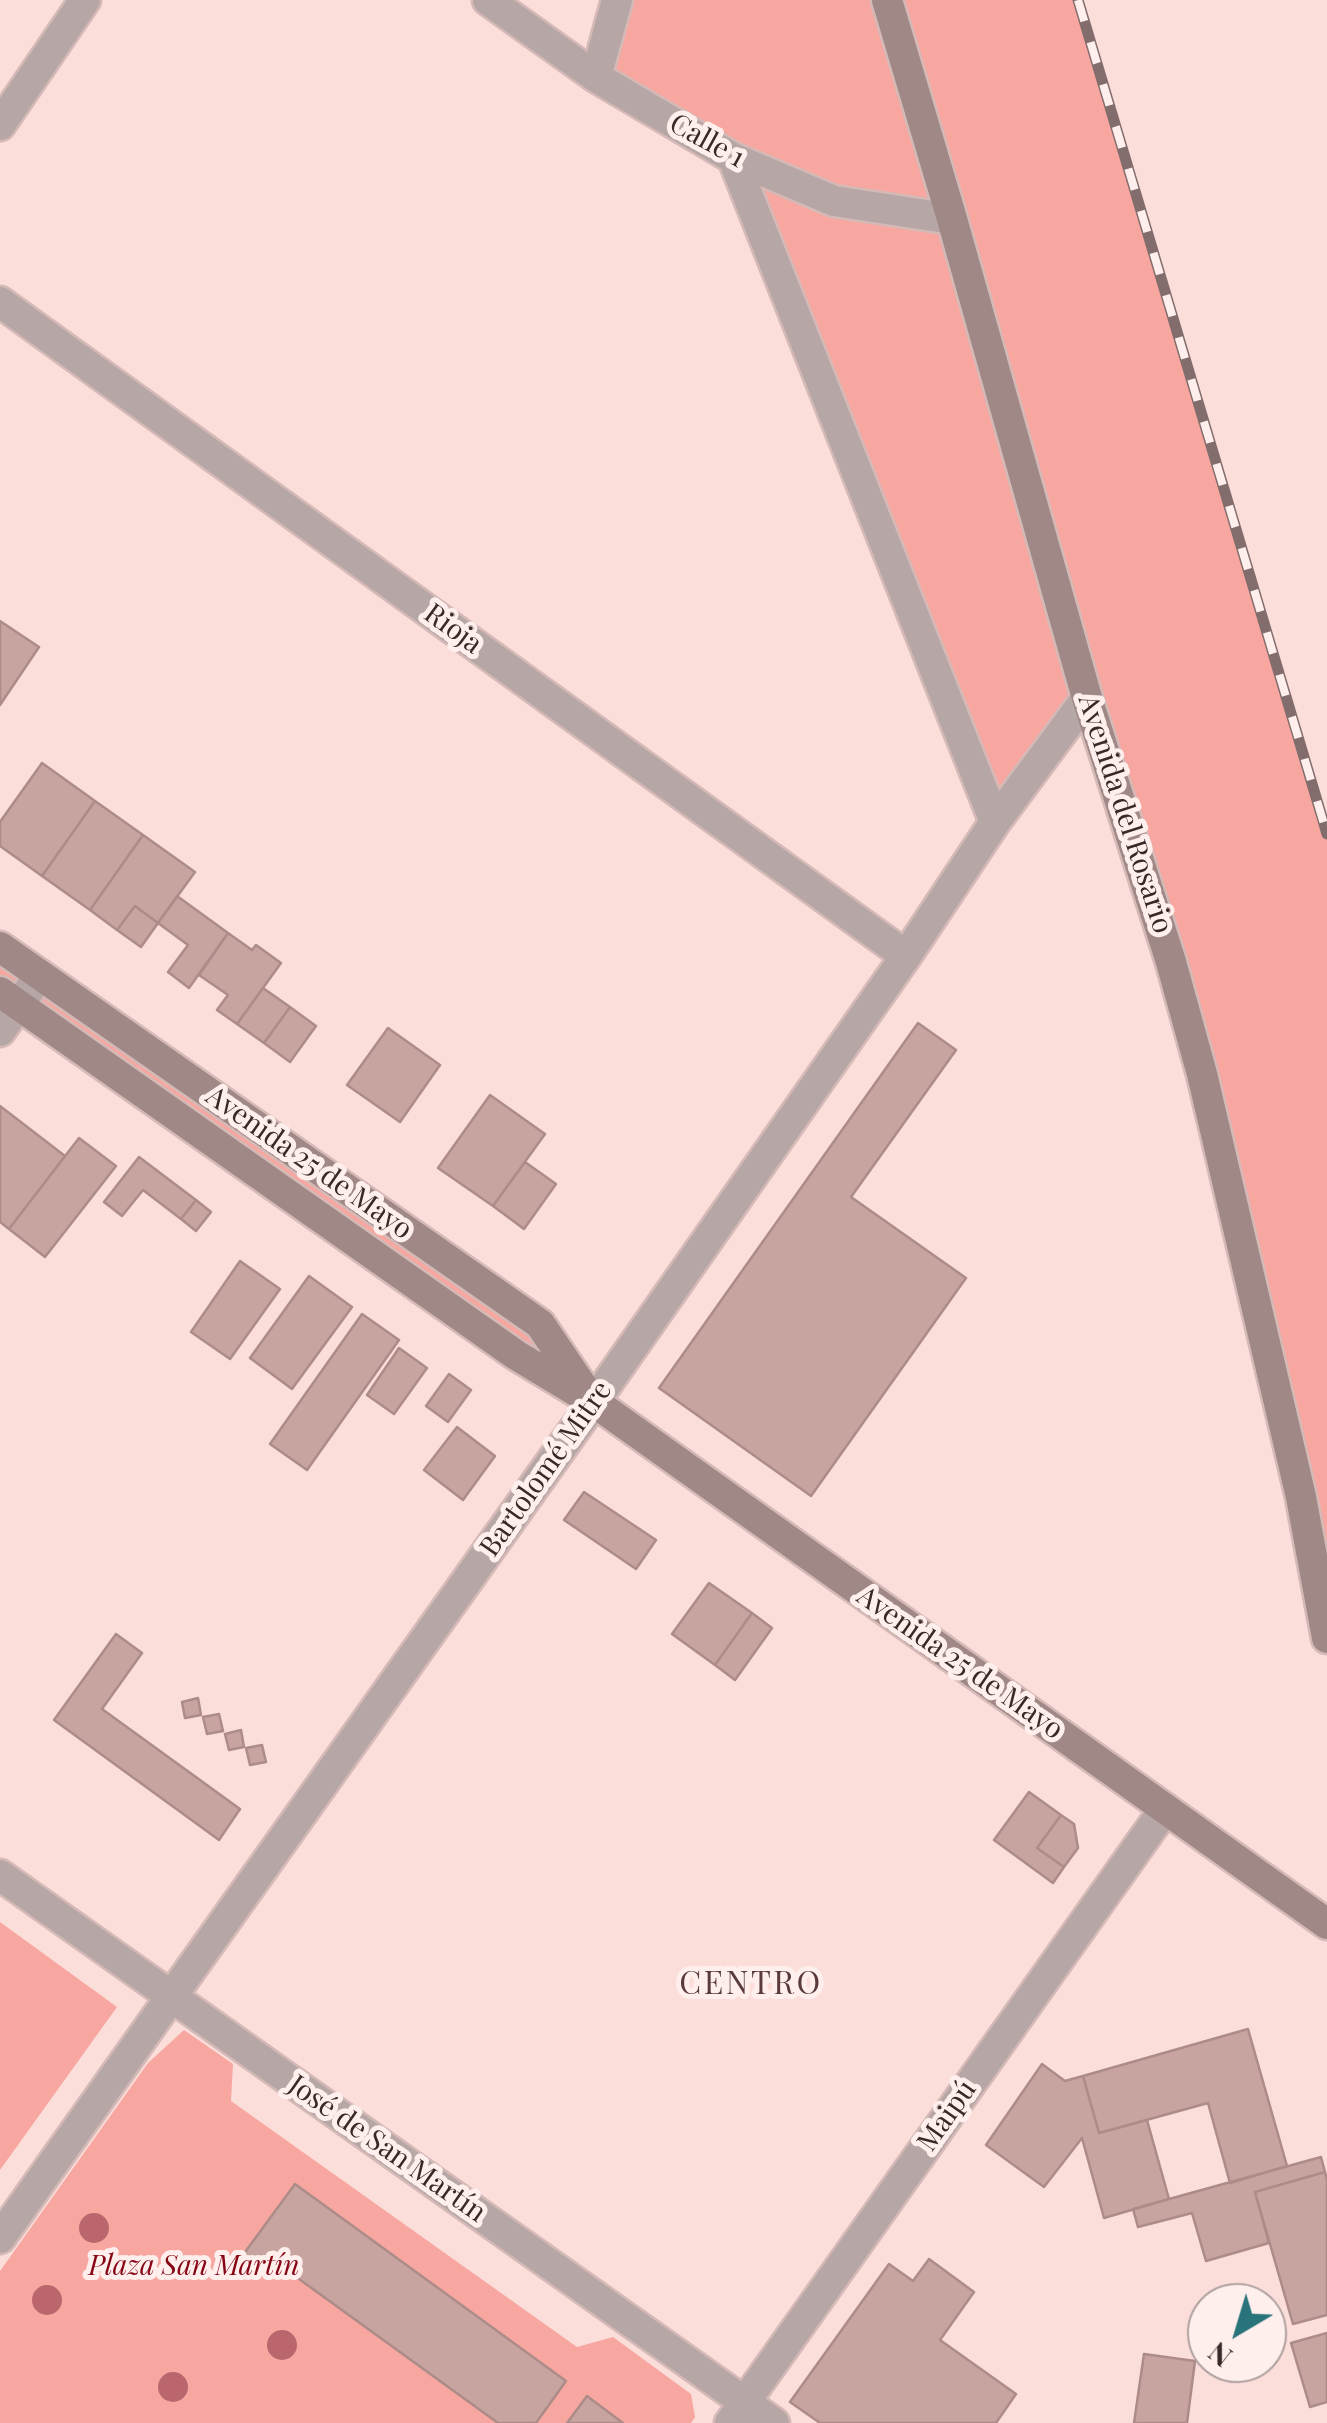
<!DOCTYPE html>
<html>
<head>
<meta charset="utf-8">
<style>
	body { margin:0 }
	#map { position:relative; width:1327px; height:2423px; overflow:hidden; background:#fbddda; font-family:"Playfair Display",serif }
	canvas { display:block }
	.north { position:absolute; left:1187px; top:2283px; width:100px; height:100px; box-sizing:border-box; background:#feefed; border:2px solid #aea09e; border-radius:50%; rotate:218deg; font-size:28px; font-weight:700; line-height:40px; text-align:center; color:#372928 }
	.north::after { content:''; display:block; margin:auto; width:35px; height:45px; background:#29737a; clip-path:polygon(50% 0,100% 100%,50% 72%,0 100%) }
</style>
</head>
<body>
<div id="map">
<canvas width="1327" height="2423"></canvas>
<div class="north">N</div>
</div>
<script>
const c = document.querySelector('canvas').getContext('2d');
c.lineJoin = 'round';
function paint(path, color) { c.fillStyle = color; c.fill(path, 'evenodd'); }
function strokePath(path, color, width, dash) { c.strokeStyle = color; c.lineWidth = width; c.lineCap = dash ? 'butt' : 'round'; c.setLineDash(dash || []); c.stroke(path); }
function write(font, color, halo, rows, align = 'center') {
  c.font = font + ' "Playfair Display",serif'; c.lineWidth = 10; c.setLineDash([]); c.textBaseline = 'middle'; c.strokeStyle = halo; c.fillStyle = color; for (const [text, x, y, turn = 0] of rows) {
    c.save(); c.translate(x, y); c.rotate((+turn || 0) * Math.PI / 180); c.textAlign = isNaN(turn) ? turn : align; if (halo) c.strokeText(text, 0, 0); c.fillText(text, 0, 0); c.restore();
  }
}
paint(new Path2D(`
	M 617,0 L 1078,0 L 1327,834 L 1327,1638 L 1301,1497 L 1088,699 L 995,822 L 733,158 L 596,77 Z
	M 0,947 L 540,1324 L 594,1402 L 0,992 Z
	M 0,1922 L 117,2007 L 0,2170 Z
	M 184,2030 L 233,2064 L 231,2101 L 577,2347 L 613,2337 L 691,2394 L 695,2417 L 691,2423 L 0,2423 L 0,2271 L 148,2063 Z`), '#f8a7a0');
const building = new Path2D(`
	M 0,621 L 39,647 L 0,705 Z
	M 42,763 L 95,801 L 42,876 L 0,846 L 0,822 Z
	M 95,801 L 143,835 L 90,910 L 42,876 Z
	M 143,835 L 195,872 L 158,923 L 135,906 L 117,930 L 90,910 Z
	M 177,896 L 228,933 L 189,988 L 168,972 L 188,945 L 158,923 Z
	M 135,906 L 158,923 L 141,947 L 117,930 Z
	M 228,933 L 252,950 L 256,945 L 281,963 L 237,1024 L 217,1010 L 228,995 L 199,975 Z
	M 263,988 L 290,1007 L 264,1043 L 237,1024 Z
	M 290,1007 L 316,1026 L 290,1062 L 264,1043 Z
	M 918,1023 L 956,1050 L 851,1197 L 966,1278 L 811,1496 L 659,1388 Z
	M 388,1028 L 440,1065 L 400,1122 L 347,1085 Z
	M 490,1095 L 545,1134 L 493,1206 L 438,1168 Z
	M 0,1106 L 65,1156 L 9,1229 L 0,1222 Z
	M 79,1138 L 116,1166 L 45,1257 L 9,1229 Z
	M 139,1157 L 196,1200 L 181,1219 L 143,1190 L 122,1216 L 104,1202 Z
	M 525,1162 L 556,1184 L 524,1229 L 493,1206 Z
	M 196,1200 L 211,1212 L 196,1231 L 181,1219 Z
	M 240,1261 L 280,1289 L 230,1359 L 191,1332 Z
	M 309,1276 L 352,1307 L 292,1389 L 250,1358 Z
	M 362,1314 L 399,1340 L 307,1470 L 270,1444 Z
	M 399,1348 L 427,1368 L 394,1414 L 367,1395 Z
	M 449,1374 L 471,1390 L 448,1422 L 426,1406 Z
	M 457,1427 L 495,1456 L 463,1500 L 424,1470 Z
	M 584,1492 L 656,1540 L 636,1569 L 564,1520 Z
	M 709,1583 L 752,1613 L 715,1665 L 672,1634 Z
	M 752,1613 L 772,1628 L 735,1680 L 715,1665 Z
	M 116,1634 L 142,1653 L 102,1709 L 240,1809 L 219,1840 L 54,1720 Z
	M 198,1698 L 201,1715 L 185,1718 L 182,1702 Z
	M 219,1714 L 223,1731 L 207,1734 L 203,1717 Z
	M 241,1730 L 244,1747 L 229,1750 L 225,1734 Z
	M 262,1745 L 266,1762 L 250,1765 L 246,1748 Z
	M 1029,1792 L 1061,1815 L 1037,1848 L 1064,1867 L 1053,1883 L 994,1840 Z
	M 1061,1815 L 1074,1824 L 1078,1848 L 1064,1867 L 1037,1848 Z
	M 1248,2029 L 1287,2166 L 1230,2183 L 1208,2103 L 1099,2133 L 1083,2076 Z
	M 1042,2064 L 1065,2081 L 1083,2076 L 1099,2133 L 1147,2120 L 1169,2199 L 1104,2218 L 1082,2138 L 1044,2187 L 986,2145 Z
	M 1321,2157 L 1325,2172 L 1255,2192 L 1269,2243 L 1206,2261 L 1192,2213 L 1138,2227 L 1133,2209 Z
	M 1325,2172 L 1327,2180 L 1327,2315 L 1293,2324 L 1255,2192 Z
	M 295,2184 L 566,2381 L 536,2423 L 498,2423 L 270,2258 L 259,2273 L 240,2259 Z
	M 929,2259 L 974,2292 L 940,2340 L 1016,2394 L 996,2423 L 820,2423 L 790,2402 L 889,2264 L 913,2281 Z
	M 1327,2333 L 1327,2402 L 1310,2407 L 1291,2343 Z
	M 1144,2354 L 1195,2361 L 1187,2423 L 1134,2423 Z
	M 587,2396 L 623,2423 L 567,2423 Z`);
paint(building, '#c7a4a0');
strokePath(building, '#ad8b88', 2.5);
const pedestrian = new Path2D(`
	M 0,2238 L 171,1997`);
const minor = new Path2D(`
	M 488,0 L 596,77 L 733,158 L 834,201 L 952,219
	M 596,77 L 617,0
	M 0,125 L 85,0
	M 733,158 L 995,822
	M 0,302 L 906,956
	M 0,1031 L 40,975
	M 0,1875 L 774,2423
	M 171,1997 L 594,1402 L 906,956 L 995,822 L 1087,698
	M 730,2423 L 1165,1809`);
const secondary = new Path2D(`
	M 887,0 L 952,219 L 1087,698 L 1171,962 L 1202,1074 L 1301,1497 L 1327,1638
	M 0,947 L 540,1324 L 586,1392
	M 0,992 L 516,1355 L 594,1402 L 1327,1924`);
strokePath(pedestrian, '#d4b9b6', 35);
strokePath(minor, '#d4b9b6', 35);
strokePath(secondary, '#d4b9b6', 35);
strokePath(pedestrian, '#b6a6a5', 30);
strokePath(minor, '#b6a6a5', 30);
strokePath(secondary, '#9f8885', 30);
const rail = new Path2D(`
	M 1078,0 L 1327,834`);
strokePath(rail, '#826d6c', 11);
strokePath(rail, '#feefed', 8, [22]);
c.fillStyle = '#bb666d';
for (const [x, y] of [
	[94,2228],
	[47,2300],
	[282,2345],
	[173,2387]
]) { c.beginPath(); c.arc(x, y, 15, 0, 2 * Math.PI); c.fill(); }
write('28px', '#372928', '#feefed', [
	["Calle 1",707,141,29],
	["Rioja",453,629,36],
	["Avenida del Rosario",1125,814,72],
	["Avenida 25 de Mayo",309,1163,35],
	["Bartolomé Mitre",546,1469,-55],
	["Avenida 25 de Mayo",960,1663,35],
	["Maipú",947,2116,-55],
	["José de San Martín",387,2149,35]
]);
write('italic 28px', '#860414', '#feefed', [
	["Plaza San Martín",194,2266]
]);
c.letterSpacing = '2.5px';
write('32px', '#593c39', '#feefed', [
	["CENTRO",751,1984]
]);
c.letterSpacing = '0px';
</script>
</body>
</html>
